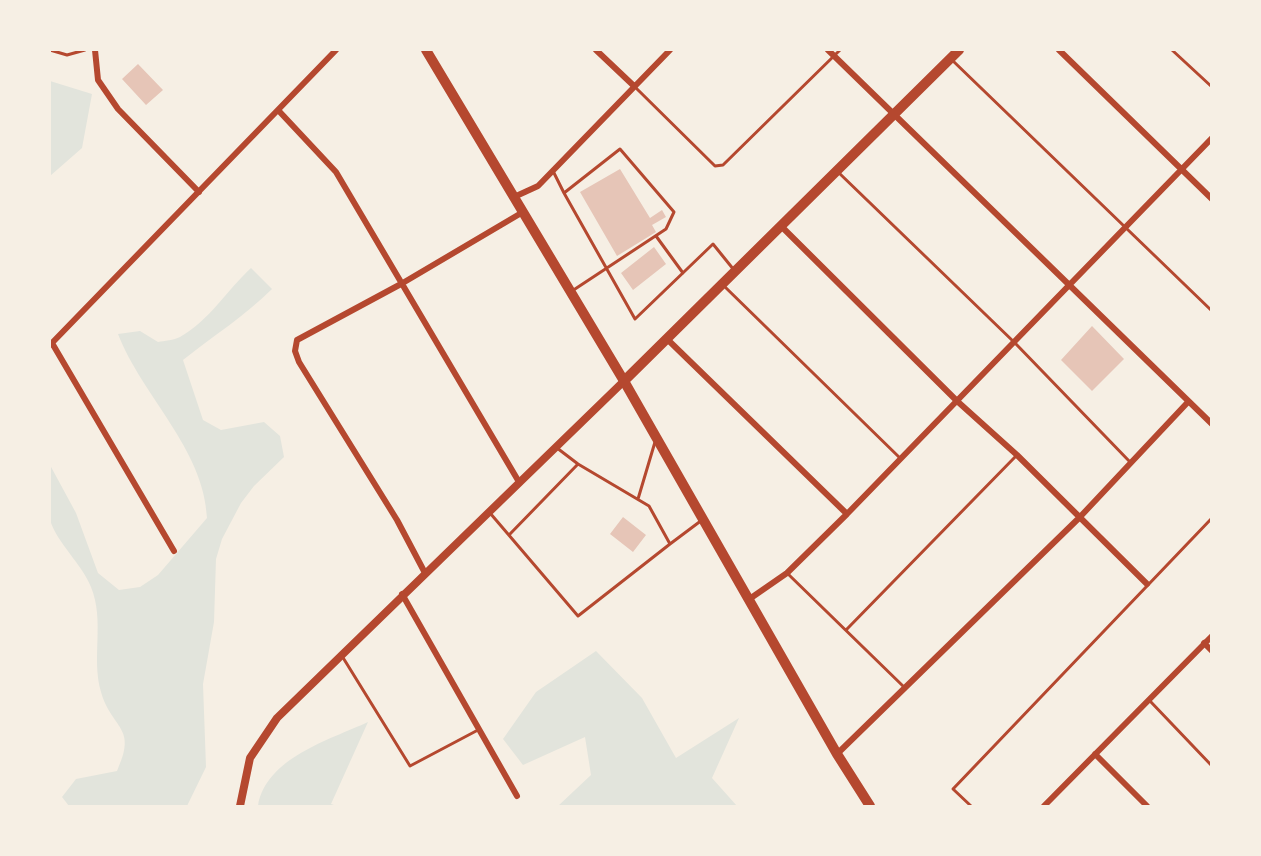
<!DOCTYPE html>
<html>
<head>
<meta charset="utf-8">
<style>
	body { margin:0 }
	#map { position:relative; width:1261px; height:856px; overflow:hidden; background:#f6efe4; font-family:Lato,sans-serif }
	canvas { display:block }
	.frame { position:absolute; inset:0; border:51px solid #f6efe4; pointer-events:none }
</style>
</head>
<body>
<div id="map">
<canvas width="1261" height="856"></canvas>
<div class="frame"></div>
</div>
<script>
const c = document.querySelector('canvas').getContext('2d');
c.lineJoin = 'round';
function paint(path, color) { c.fillStyle = color; c.fill(path, 'evenodd'); }
function strokePath(path, color, width, dash) { c.strokeStyle = color; c.lineWidth = width; c.lineCap = dash ? 'butt' : 'round'; c.setLineDash(dash || []); c.stroke(path); }
paint(new Path2D(`
	M 50,81 L 92,94 L 82,148 L 50,176 Z
	M 251,268 L 272,289 C 245,316 213,336 183,360 L 203,420 L 221,430 L 264,422 L 280,436 L 284,457 L 254,486 L 241,503 L 222,539 L 216,559 L 214,622 L 203,684 L 206,767 L 187,806 L 69,806 L 62,797 L 76,779 L 117,771 C 138,726 112,730 101,692 C 91,658 105,621 91,587 C 82,564 57,543 50,520 C 46,508 50,479 50,465 L 76,513 L 98,573 L 119,590 L 140,587 L 158,575 L 207,518 C 204,449 142,396 118,334 L 140,331 L 158,342 C 164,341 174,340 180,337 C 209,321 227,290 251,268 Z
	M 596,651 L 642,698 L 676,758 L 739,718 L 712,778 L 737,806 L 558,806 L 591,775 L 585,737 L 523,765 L 503,739 L 536,692 Z
	M 368,722 L 331,804 L 337,806 L 258,806 C 266,758 329,740 368,722 Z`), '#e2e4dc');
paint(new Path2D(`
	M 138,64 L 163,90 L 146,105 L 122,79 Z
	M 620,169 L 650,218 L 662,210 L 666,217 L 652,225 L 656,232 L 617,256 L 580,192 Z
	M 654,247 L 666,264 L 633,290 L 621,273 Z
	M 1092,326 L 1124,359 L 1092,391 L 1061,360 Z
	M 623,517 L 646,535 L 633,552 L 610,534 Z`), '#e6c5b7');
strokePath(new Path2D(`
	M 50,50 L 67,55 L 85,50
	M 1172,50 L 1212,87
	M 952,60 L 1212,311
	M 635,87 L 715,166 L 723,165 L 840,50
	M 553,171 L 564,193
	M 838,172 L 1015,343 L 1131,463
	M 656,236 L 683,273
	M 723,285 L 901,459
	M 572,291 L 666,229 L 674,212 L 620,149 L 564,193 L 635,319 L 713,244 L 734,270
	M 638,499 L 655,442
	M 490,513 L 578,616 L 670,544 L 649,506 L 578,464 L 557,448
	M 509,535 L 578,464
	M 670,544 L 702,520
	M 787,573 L 904,687
	M 847,629 L 1016,456
	M 342,656 L 410,766 L 478,730
	M 1150,701 L 1212,766
	M 971,806 L 953,789 L 1212,518`), '#b5482f', 3);
strokePath(new Path2D(`
	M 95,50 L 98,80 L 118,109 L 199,192
	M 596,50 L 634,86
	M 828,50 L 1212,424
	M 1059,50 L 1212,199
	M 278,110 L 336,172 L 519,482
	M 514,197 L 538,186 L 670,50
	M 782,227 L 957,401 L 1017,455 L 1147,584
	M 666,338 L 847,514
	M 52,343 L 174,551
	M 50,345 L 336,50
	M 425,573 L 397,520 L 299,362 L 295,351 L 297,340 L 401,284 L 523,212
	M 402,594 L 517,796
	M 748,600 L 787,573 L 847,514 L 1212,138
	M 1204,643 L 1212,651
	M 837,754 L 1079,518 L 1188,402
	M 1095,754 L 1147,806
	M 1044,806 L 1212,636`), '#b5482f', 6);
strokePath(new Path2D(`
	M 240,806 L 250,758 L 277,718 L 624,381`), '#b5482f', 8);
strokePath(new Path2D(`
	M 426,50 L 624,381 L 837,754 L 870,806
	M 624,381 L 959,50`), '#b5482f', 10);
</script>
</body>
</html>
